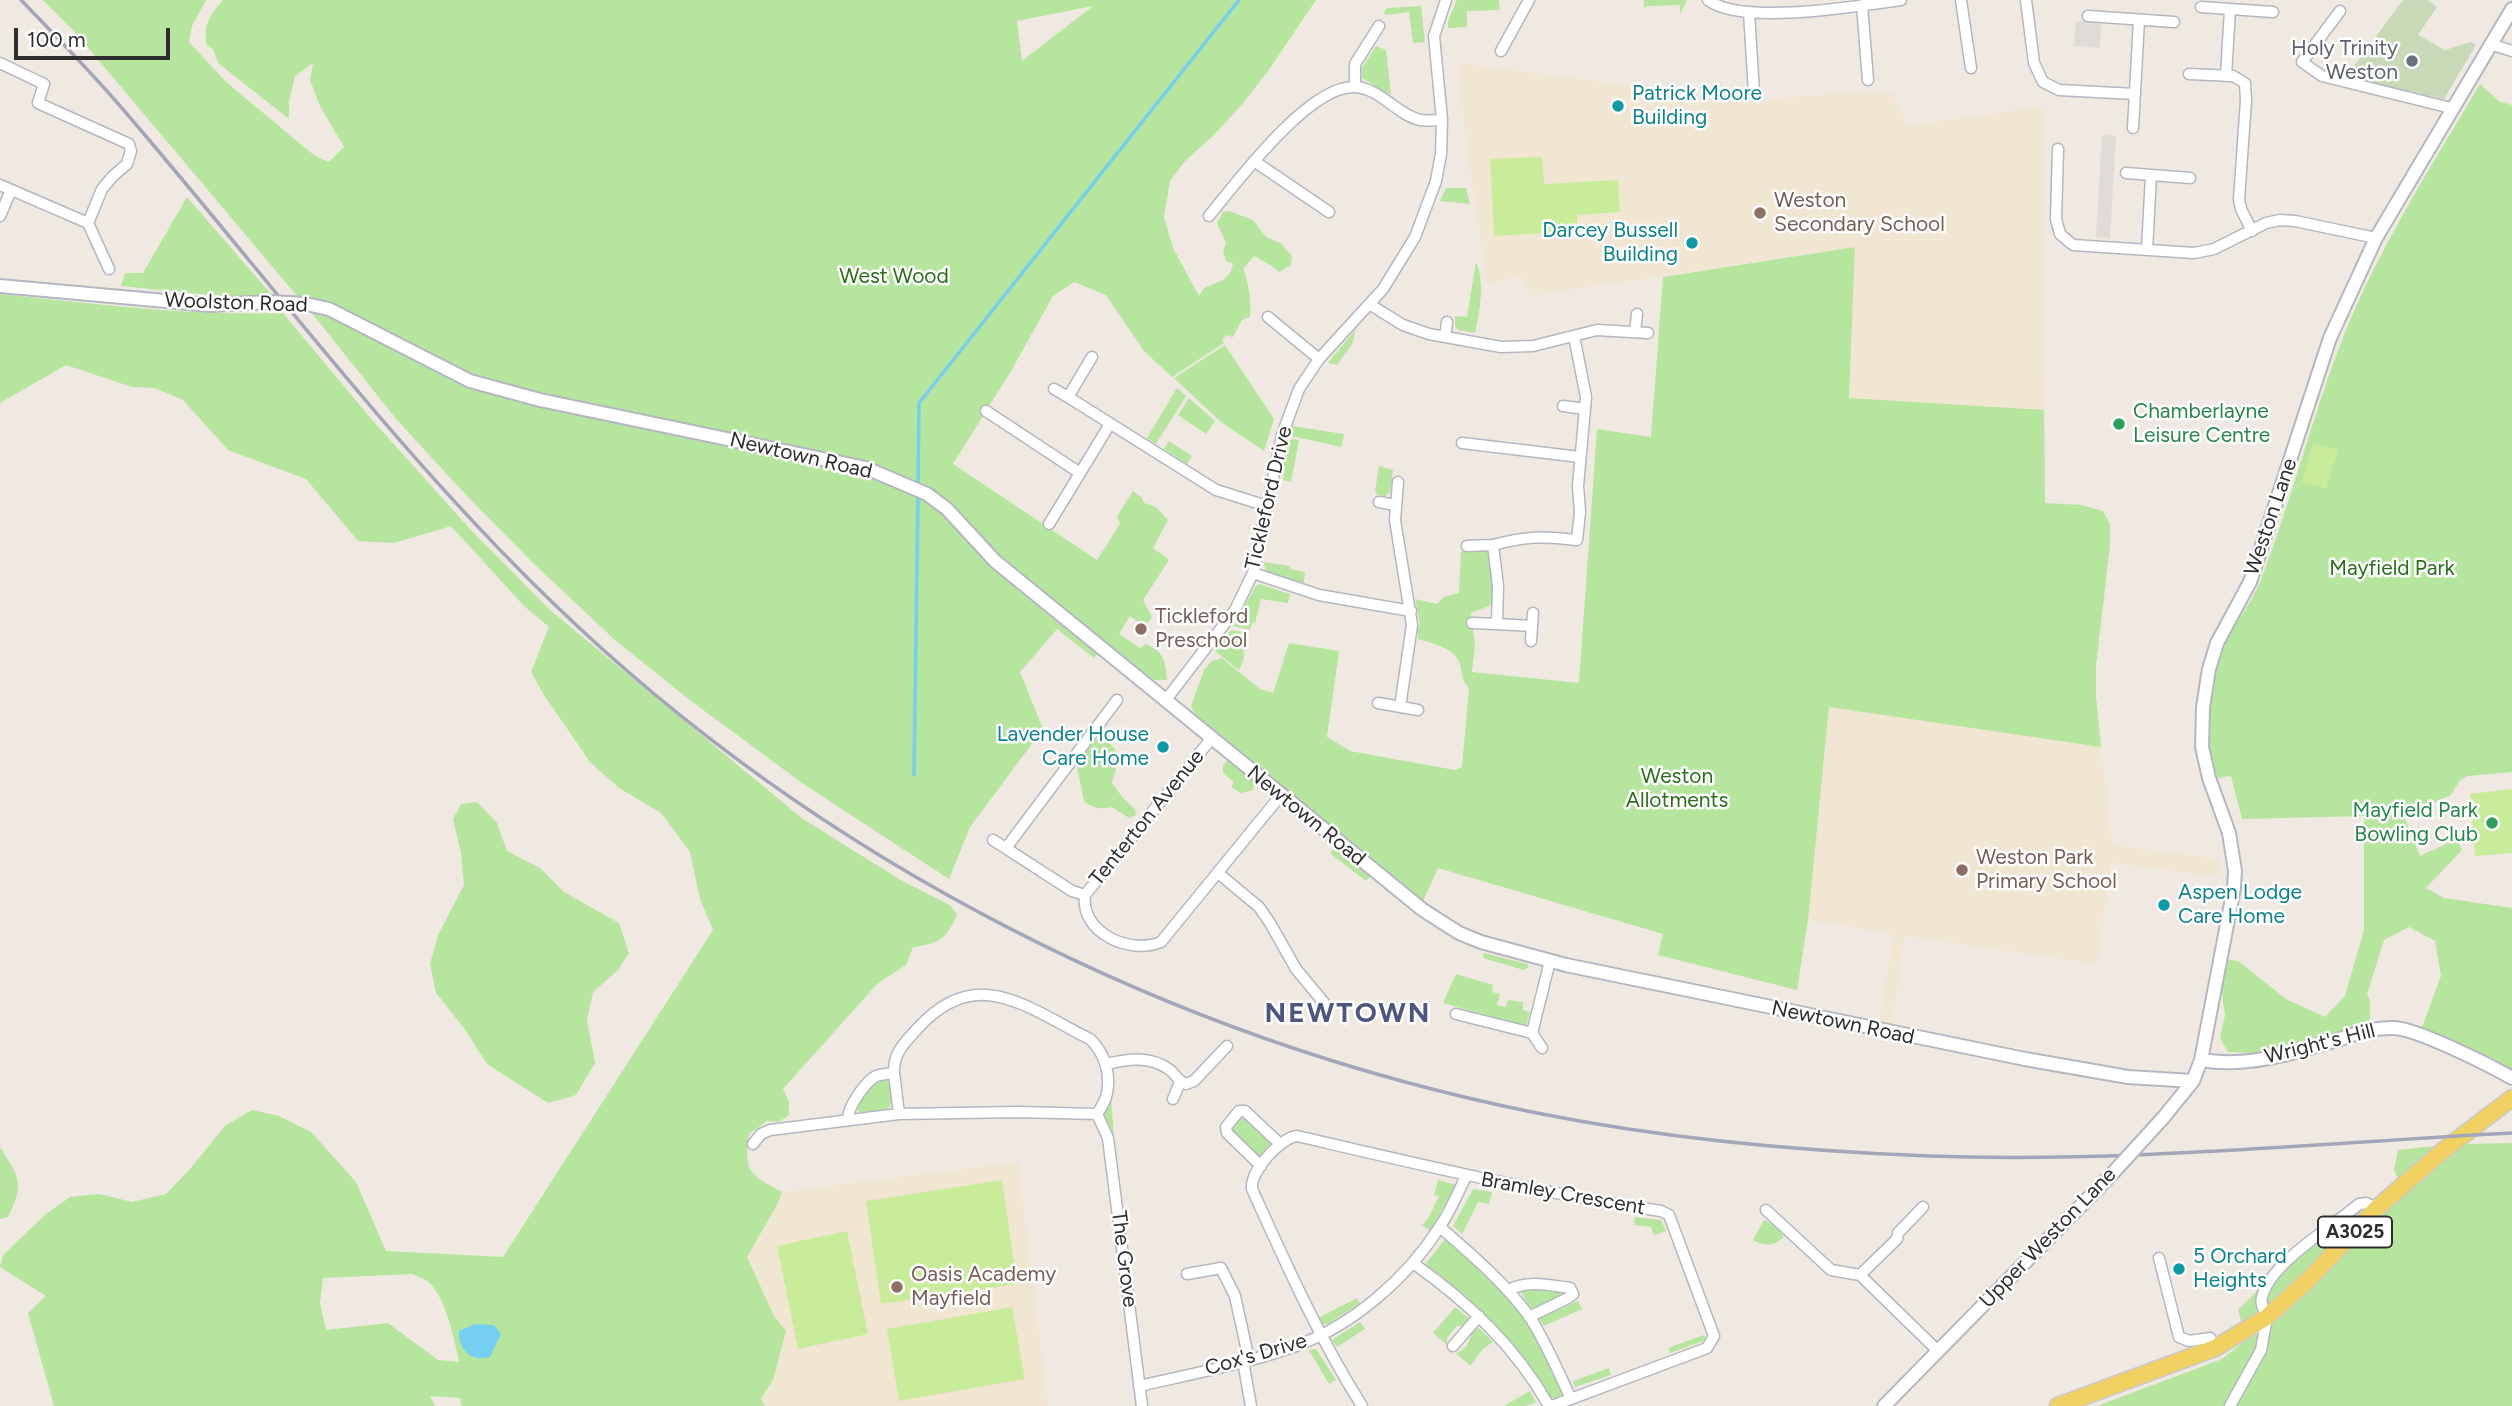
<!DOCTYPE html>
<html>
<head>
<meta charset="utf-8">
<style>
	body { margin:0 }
	#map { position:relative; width:2512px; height:1406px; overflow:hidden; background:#efe9e1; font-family:Figtree,sans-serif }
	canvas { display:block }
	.scale { position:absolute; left:14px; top:28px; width:156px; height:32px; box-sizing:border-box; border:4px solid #2e2e2e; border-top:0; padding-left:9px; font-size:21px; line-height:24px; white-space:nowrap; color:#2e2e2e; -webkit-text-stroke:5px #fff; paint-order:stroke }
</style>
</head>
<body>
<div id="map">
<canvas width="2512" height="1406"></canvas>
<div class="scale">100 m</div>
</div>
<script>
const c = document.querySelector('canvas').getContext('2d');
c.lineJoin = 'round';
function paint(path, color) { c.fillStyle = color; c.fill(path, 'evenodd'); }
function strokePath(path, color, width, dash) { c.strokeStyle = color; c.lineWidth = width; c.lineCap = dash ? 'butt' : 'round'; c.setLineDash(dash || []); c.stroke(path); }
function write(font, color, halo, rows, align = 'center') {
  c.font = font + ' Figtree,sans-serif'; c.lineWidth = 5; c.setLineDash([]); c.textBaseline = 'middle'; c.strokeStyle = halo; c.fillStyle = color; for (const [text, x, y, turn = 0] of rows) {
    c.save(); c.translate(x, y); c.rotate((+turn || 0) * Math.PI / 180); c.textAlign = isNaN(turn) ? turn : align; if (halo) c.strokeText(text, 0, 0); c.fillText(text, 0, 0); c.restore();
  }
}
paint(new Path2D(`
	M 1458,63 L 1650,88 L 1716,103 L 1844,93 L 1893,93 L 1907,126 L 2042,106 L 2044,410 L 1849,398 L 1855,247 L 1528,296 L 1523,276 L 1487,284 L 1465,134 Z
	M 1829,706 L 2101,747 L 2112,845 L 2219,859 L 2219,877 L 2111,863 L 2097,964 L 1905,936 L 1892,1024 L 1880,1022 L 1893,934 L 1808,920 Z
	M 1018,1162 L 1048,1406 L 765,1406 L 761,1400 L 773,1380 L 786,1331 L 774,1316 L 747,1257 L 778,1204 L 782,1192 Z`), '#f0e6d1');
paint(new Path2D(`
	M 43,0 L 206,0 L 192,26 L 189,42 L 225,81 L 315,156 L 329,162 L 344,147 L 320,106 L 310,80 L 313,63 L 295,76 L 289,102 L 289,119 L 218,63 L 213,49 L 207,46 C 203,25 209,16 223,0 L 1316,0 L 1268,71 L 1244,102 L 1214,135 L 1186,160 L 1170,181 L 1164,217 L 1173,248 L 1199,296 L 1204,288 C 1219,281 1230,281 1233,263 L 1227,262 L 1223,251 L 1226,243 L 1217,223 L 1223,212 L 1229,211 L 1253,220 L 1266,237 L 1281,243 L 1292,256 L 1291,265 L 1279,272 L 1272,266 L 1254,256 L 1243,269 C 1248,277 1252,307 1250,317 L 1242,320 L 1233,337 L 1226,335 L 1222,340 L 1224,343 L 1172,377 L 1144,351 L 1106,295 L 1074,282 L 1053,296 L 1011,371 L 953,464 L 1097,560 L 1120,524 L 1117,516 L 1133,491 L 1142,498 L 1144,503 L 1156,507 L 1168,520 L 1153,548 L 1169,560 L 1143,600 L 1152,617 L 1145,627 L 1130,616 L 1119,634 L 1140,648 L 1146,644 C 1165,653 1165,660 1167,680 L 1152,680 L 1102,649 L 1094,658 L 1057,629 L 1020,672 L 1043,729 L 970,827 L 949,879 L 805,785 L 691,701 L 615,640 L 533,563 L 466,495 L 397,420 L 319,322 L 74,31 ZM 1093,6 L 1022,61 L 1017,21 Z
	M 1457,0 L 1499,0 L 1500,10 L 1467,11 L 1467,27 L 1448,28 L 1448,21 Z
	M 1644,0 L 1687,0 L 1680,14 L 1680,5 L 1648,6 L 1644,8 Z
	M 1421,6 L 1425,42 L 1413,43 L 1409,12 L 1385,15 L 1384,12 L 1387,8 Z
	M 1376,46 L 1386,50 L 1391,95 L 1362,78 L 1362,68 Z
	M 2480,84 L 2500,102 L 2512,105 L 2512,772 L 2468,776 L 2460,780 L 2451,795 L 2404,816 L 2420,856 L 2457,839 L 2462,850 L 2426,888 L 2444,898 L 2512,908 L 2512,1072 L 2421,1030 L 2441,976 L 2435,941 L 2409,927 L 2384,940 L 2367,994 L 2370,1000 L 2370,1027 L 2259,1053 L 2228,1052 L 2220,1038 L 2225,1015 L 2220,981 L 2225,959 L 2238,961 L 2286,999 L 2325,1017 L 2345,996 L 2364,930 L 2364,816 L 2242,819 L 2231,776 L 2213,779 C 2207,738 2201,687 2221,649 C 2233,626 2251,604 2261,580 C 2291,501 2312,418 2342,340 C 2378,249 2431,167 2480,84 Z
	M 1446,188 L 1466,188 L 1470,204 L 1440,201 Z
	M 187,197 L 271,294 L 229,297 L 121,286 L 125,273 L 143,273 Z
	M 1855,247 L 1849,398 L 2044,410 L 2045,503 L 2082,505 L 2103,511 L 2110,524 L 2110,545 L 2096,666 L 2096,696 L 2101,747 L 1829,707 L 1808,920 L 1797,990 L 1658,955 L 1663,934 L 1438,868 L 1420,908 L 1374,872 L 1366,881 L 1330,853 L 1338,842 L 1256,772 L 1253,790 L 1241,793 L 1231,787 L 1234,782 L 1223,773 L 1223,766 L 1232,754 C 1219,738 1199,724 1191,706 L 1204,670 L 1212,661 L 1222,658 L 1260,689 L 1273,693 L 1289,643 L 1339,651 L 1327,737 L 1350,751 L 1455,770 L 1462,767 L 1469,688 C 1459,676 1464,674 1459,662 C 1453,647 1431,643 1418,639 L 1417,627 L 1420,625 L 1415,599 L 1437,604 L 1444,597 L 1459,593 L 1461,551 L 1484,549 L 1491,554 L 1493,604 L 1471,613 L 1475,646 L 1472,672 L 1579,683 L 1597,429 L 1651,437 L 1663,277 Z
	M 1476,262 C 1485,281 1480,312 1475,333 L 1458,330 L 1455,326 L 1455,316 L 1467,317 Z
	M 0,294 C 97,304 186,316 283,313 L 374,422 L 470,529 L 550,610 L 803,819 L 899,879 L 951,906 L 957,915 C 946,939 939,944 913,947 L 906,965 L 878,983 L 783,1089 L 789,1102 L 789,1115 L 779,1122 L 767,1121 L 749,1134 C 744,1173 749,1174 782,1192 L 778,1203 L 747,1257 L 774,1316 L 786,1331 L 773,1380 L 761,1399 L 765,1406 L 462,1406 L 460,1398 L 430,1396 L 435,1406 L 54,1406 L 28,1313 L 46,1296 L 0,1267 L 3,1255 L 46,1214 L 70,1197 L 99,1194 L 132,1202 L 166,1194 L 190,1169 L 226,1125 L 252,1110 L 279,1116 L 311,1132 L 356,1182 L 386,1251 L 503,1257 L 713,930 L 700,899 L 690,852 L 661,813 L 619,788 L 590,762 L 544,695 L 531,672 L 549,627 L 525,607 L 451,526 L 394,543 L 358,541 L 306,479 L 228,450 L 183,400 L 155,388 L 132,387 L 66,365 L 0,403 ZM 412,1274 C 417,1276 423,1278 427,1281 C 445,1294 455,1341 459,1362 L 438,1360 L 388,1323 L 326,1330 L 320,1303 L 323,1278 Z
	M 1356,329 L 1352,344 L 1337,365 L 1328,363 Z
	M 1225,345 L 1274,419 L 1264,451 L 1221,422 L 1174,378 Z
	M 1177,388 L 1186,396 L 1156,444 L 1147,438 Z
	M 1189,398 L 1215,421 L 1206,434 L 1178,415 Z
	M 1292,426 L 1344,434 L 1341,447 L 1292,436 Z
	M 1293,439 L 1299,440 L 1291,482 L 1283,480 L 1284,472 L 1281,464 L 1288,441 Z
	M 1169,441 L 1192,456 L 1187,464 L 1164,449 Z
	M 1379,466 L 1393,470 L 1390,492 L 1385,496 L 1377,495 L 1375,491 Z
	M 1263,562 L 1290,566 L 1290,569 L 1305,572 L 1304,582 L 1302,583 L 1267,572 Z
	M 1260,584 L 1290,594 L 1288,603 L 1261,599 L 1255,623 L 1252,622 L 1250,630 L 1233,626 L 1256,586 Z
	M 1231,630 L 1243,632 L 1244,659 L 1239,670 L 1215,651 Z
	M 1103,736 C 1123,756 1119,758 1112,783 L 1123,798 L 1135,809 L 1136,815 L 1129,818 L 1112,807 C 1101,810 1093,808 1084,801 L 1077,766 L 1093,742 Z
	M 477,802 L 497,823 L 507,851 L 540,868 L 564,892 L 619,923 L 629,953 L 618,970 L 593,992 L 587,1020 L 595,1063 L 576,1095 L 548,1103 L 487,1064 L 464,1028 L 436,993 L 430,964 L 438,935 L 464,885 L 461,853 L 453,819 L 461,804 Z
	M 1484,953 L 1527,964 L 1529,967 L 1524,970 L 1486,959 L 1483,957 Z
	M 1456,974 L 1493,985 L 1492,992 L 1500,994 L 1497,1005 L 1506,1007 L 1508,1000 L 1523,1002 L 1523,1010 L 1530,1012 L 1526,1026 L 1443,1003 Z
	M 885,1078 C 891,1083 891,1086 892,1094 C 894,1114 877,1113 862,1115 L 856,1108 C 860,1096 872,1081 885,1078 Z
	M 1111,1096 L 1114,1139 C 1103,1120 1101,1117 1111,1096 Z
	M 1243,1118 L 1248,1119 L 1271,1143 L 1259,1157 L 1232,1132 L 1231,1128 L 1237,1120 Z
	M 2512,1143 L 2512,1406 L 2097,1406 L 2222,1359 L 2246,1340 L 2238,1310 L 2258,1290 L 2319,1240 L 2363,1208 L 2395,1204 L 2464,1144 Z
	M 2435,1146 L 2398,1179 L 2394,1170 L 2398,1150 Z
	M 0,1147 C 19,1177 25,1183 8,1217 L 0,1219 Z
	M 1438,1180 L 1456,1185 L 1430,1231 L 1422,1225 L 1429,1217 L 1439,1196 L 1434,1195 Z
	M 1473,1189 L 1492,1192 L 1489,1204 L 1478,1202 L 1462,1234 L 1453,1226 Z
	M 1635,1217 L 1661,1220 L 1666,1231 L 1654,1235 L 1651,1227 L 1634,1225 Z
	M 1764,1220 L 1775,1225 L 1784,1237 C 1773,1246 1765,1247 1753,1240 Z
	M 1446,1238 L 1493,1280 L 1511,1301 L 1542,1346 L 1563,1390 L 1563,1396 L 1557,1400 L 1547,1396 L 1531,1370 L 1424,1266 Z
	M 1529,1288 L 1558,1290 L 1562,1295 L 1531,1310 L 1521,1292 Z
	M 1357,1298 L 1360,1303 L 1328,1324 L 1323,1324 L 1320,1317 Z
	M 1578,1301 L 1582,1309 L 1544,1326 L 1539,1319 Z
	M 1455,1307 L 1470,1319 L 1466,1326 L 1457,1326 L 1447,1338 L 1447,1345 L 1433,1333 Z
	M 1360,1322 L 1365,1329 L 1337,1347 L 1332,1340 Z
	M 1477,1326 L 1493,1342 L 1484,1348 L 1470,1366 L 1456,1353 C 1468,1350 1470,1339 1473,1328 Z
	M 1704,1335 L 1706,1340 L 1670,1353 L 1668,1348 Z
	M 1316,1349 L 1336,1380 L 1329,1384 L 1309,1350 Z
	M 1609,1368 L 1611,1375 L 1575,1387 L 1573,1381 Z
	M 1530,1391 L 1536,1402 L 1526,1406 L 1504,1406 Z`), '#b6e59e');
paint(new Path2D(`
	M 2403,0 L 2427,0 L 2437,7 L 2418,35 L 2445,50 L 2471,42 L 2476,45 L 2444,99 L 2346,77 Z`), '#c8d9b8');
paint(new Path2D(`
	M 1542,157 L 1544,184 L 1618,180 L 1620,212 L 1577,215 L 1577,231 L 1494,236 L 1490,159 Z
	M 2313,443 L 2338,450 L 2326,489 L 2302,482 Z
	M 2512,789 L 2512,853 L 2475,856 L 2470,794 Z
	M 1002,1180 L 1017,1284 L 881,1304 L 866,1201 Z
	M 847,1231 L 868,1334 L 798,1349 L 777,1246 Z
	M 1012,1307 L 1025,1379 L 899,1401 L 887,1329 Z`), '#c9ec9a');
paint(new Path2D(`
	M 2076,21 L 2101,23 L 2100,48 L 2074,46 Z
	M 2102,135 L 2116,136 L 2110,238 L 2096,237 Z`), '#dfdcd8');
paint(new Path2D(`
	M 475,1324 L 494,1325 L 501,1334 L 490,1357 C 471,1363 458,1349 459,1331 Z`), '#75cff0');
strokePath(new Path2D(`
	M 918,486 L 919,403 L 1239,0
	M 914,775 L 918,493`), '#75cff0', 3.5);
const minor = new Path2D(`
	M 1708,0 C 1742,26 1858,6 1901,0
	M 1961,0 L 1971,68
	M 2026,0 L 2034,63 L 2043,82 L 2059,90 L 2135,94
	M 1862,5 L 1868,80
	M 2201,7 L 2273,12
	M 2340,11 L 2302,62 L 2322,76 L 2451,108
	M 1749,12 L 1754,93
	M 2088,16 L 2174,22
	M 2490,44 L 2512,51
	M 1501,51 L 1529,0
	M 0,63 L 44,84 L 38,103 L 129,144 L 131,151 L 127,164 L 113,176 L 102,189 L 88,223 L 0,185
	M 2189,74 L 2233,76 L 2245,83 L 2246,101 L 2239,199 L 2241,209 L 2252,231
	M 2226,76 L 2230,9
	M 1355,86 L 1355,64 L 1379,26
	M 2133,128 L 2139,20
	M 2058,149 L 2056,219 L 2060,234 L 2073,245 L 2194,253 L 2214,249 L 2266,223 L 2280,220 L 2295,221 L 2376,238
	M 1254,161 L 1329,212
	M 2126,173 L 2190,178
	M 0,216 L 11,190
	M 1209,216 C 1237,182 1308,86 1354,87 C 1379,87 1397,115 1420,120 C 1427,121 1435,120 1442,120
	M 88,223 L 109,269
	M 2147,250 L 2151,175
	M 1369,304 L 1403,325 L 1429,334 L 1501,347 L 1533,346 L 1597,330 L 1648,333
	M 1268,317 L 1319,359
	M 1635,332 L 1637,314
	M 1445,337 L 1447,322
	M 1092,357 L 1068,397 L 1216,490 L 1267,506
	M 1054,389 L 1068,397
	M 1563,406 L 1585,409
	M 986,411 L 1080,473
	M 1462,443 L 1580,457
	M 1398,482 L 1395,520 L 1412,625 L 1400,707
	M 1379,502 L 1395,505
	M 1049,524 L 1110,424
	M 1467,546 L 1493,545
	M 1253,573 L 1319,595 L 1411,611
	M 1472,623 L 1497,624
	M 1532,626 L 1533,613
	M 1531,641 L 1532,626 L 1497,624 L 1498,586 L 1493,545 C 1527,536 1543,536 1577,540 L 1580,512 L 1578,486 L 1586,397 L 1574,336
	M 1165,701 L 1235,610 L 1253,573 L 1282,435 L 1299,389 L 1319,359 L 1383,289 L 1415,237 L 1436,181 L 1441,154 L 1442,120 L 1434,36 L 1446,0
	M 1378,703 L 1418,710
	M 1211,739 L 1085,895 C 1080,933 1130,955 1161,942 L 1281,795
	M 993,840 L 1072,891 L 1085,895
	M 1006,848 L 1117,700
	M 1218,873 L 1259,907 L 1270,923 L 1296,969 L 1325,1004 L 1317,1012
	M 1456,1014 L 1532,1033 L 1550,961
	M 1532,1033 L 1542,1048
	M 1106,1064 C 1128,1059 1150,1055 1170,1070 C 1176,1075 1178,1081 1186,1084 L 1194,1081 L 1227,1046
	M 1173,1099 L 1180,1082
	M 899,1114 L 1018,1112 L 1097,1114
	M 1097,1114 L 1108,1138 L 1142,1406
	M 848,1120 C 847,1108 865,1082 876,1076 C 882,1074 888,1074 894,1073 C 893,1053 905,1042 918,1028 C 977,963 1027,1008 1090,1039 C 1104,1052 1111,1073 1107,1093 C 1106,1100 1101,1108 1097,1114
	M 753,1144 L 761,1134 L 770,1130 L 899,1114 L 894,1073
	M 1261,1166 L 1227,1133 L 1226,1127 L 1239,1111 L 1245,1111 L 1280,1144
	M 1766,1210 L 1831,1270 L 1860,1275 L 1937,1350
	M 1440,1227 C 1472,1255 1504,1282 1529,1316 C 1546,1342 1558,1371 1571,1399
	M 2159,1258 L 2179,1337 L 2189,1341 L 2210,1338 L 2215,1348
	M 1413,1263 C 1468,1302 1516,1347 1549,1406
	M 1187,1274 L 1221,1268 L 1235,1296 L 1249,1360
	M 1860,1275 L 1897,1239 L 1898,1233 L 1923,1207
	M 1508,1290 C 1529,1280 1547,1285 1570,1288 L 1573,1294 L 1568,1298 L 1529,1317
	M 1453,1346 L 1479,1316
	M 1243,1361 L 1251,1406
	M 1139,1386 C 1191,1374 1245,1364 1296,1346 C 1353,1325 1406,1279 1439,1228 C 1450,1212 1458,1193 1466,1176
	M 1362,1406 C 1318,1336 1286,1264 1252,1189 C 1250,1171 1280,1138 1297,1136 C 1418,1164 1538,1193 1661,1211 L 1669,1215 L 1714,1336 L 1707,1348 L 1552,1406
	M 2230,1406 L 2261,1350 L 2267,1317 C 2264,1310 2260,1304 2262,1297 C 2270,1263 2332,1227 2359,1204 L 2366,1203 L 2377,1208`);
const tertiary = new Path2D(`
	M 0,286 L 210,305 L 270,302
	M 306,304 L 329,309 L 470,381 L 540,400 L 866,468 L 927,494 L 947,509 L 995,561 L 1423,910 L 1459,933 L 1481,942 L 1566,965 L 2025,1059 L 2128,1077 L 2193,1081
	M 2201,1060 C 2247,1068 2293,1053 2337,1040 C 2356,1034 2374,1027 2394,1028 C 2418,1029 2489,1065 2512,1078
	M 2163,1118 L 2193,1081 L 2201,1060 L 2234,888 L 2235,871 L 2229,833 L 2209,778 L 2202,747 L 2203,707 L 2209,669 L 2217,643 L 2250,582 L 2330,338 L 2376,238 L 2512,9
	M 1884,1406 L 2111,1175`);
const primary = new Path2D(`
	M 2058,1406 L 2215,1348 L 2267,1317 L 2308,1280 L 2377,1208 L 2445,1149 L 2512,1098`);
strokePath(minor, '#b4b7c1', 13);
strokePath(tertiary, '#b4b7c1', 16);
strokePath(primary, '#c9c9c9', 19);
strokePath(minor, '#fff', 10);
strokePath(tertiary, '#fff', 12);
strokePath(primary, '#f2d163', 16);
strokePath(new Path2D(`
	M 21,0 C 55,35 89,70 121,107 C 264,273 395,450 552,602 C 820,862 1172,1040 1537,1113 C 1666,1139 1797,1151 1929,1156 C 2123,1163 2318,1143 2512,1133`), '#a3a6b8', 3.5);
const tertiaryBridge = new Path2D(`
	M 270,302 L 306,304
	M 2111,1175 L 2163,1118`);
strokePath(tertiaryBridge, '#b4b7c1', 16, []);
strokePath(tertiaryBridge, '#fff', 12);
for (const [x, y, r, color] of [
	[2412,61,7,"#6b7280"],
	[1618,106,7,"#0f9aa8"],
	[1760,213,7,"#8d6e63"],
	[1692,243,7,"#0f9aa8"],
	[2119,424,7,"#2e9e5b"],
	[1141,629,7,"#8d6e63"],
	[1163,747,7,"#0f9aa8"],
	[2492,823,7,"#2e9e5b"],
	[1962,870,7,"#8d6e63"],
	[2164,905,7,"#0f9aa8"],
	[2179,1269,7,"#0f9aa8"],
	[897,1287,7,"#8d6e63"]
]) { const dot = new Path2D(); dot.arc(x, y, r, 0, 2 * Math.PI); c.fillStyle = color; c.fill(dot); strokePath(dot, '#fff', 2.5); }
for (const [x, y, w] of [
	[2355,1232,74]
]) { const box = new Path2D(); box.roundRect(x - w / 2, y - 15.5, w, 31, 5); c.fillStyle = '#fff'; c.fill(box); strokePath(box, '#2e2e2e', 2); }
write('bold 19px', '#2e2e2e', null, [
	["A3025",2355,1232]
]);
write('21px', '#5b616d', '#fff', [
	["Holy Trinity",2398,49],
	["Weston",2398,73]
], 'right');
write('21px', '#0d838f', '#fff', [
	["Patrick Moore",1632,94],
	["Building",1632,118],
	["Darcey Bussell",1678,231,"right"],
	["Building",1678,255,"right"],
	["Lavender House",1149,735,"right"],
	["Care Home",1149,759,"right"],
	["Aspen Lodge",2178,893],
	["Care Home",2178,917],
	["5 Orchard",2193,1257],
	["Heights",2193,1281]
], 'left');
write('21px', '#785e54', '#fff', [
	["Weston",1774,201],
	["Secondary School",1774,225],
	["Tickleford",1155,617],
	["Preschool",1155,641],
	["Weston Park",1976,858],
	["Primary School",1976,882],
	["Oasis Academy",911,1275],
	["Mayfield",911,1299]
], 'left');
write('21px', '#2c6e1b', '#fff', [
	["West Wood",894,277],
	["Mayfield Park",2392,569],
	["Weston",1677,777],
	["Allotments",1677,801]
]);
write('21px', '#2e2e2e', '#fff', [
	["Woolston Road",236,303,2],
	["Newtown Road",801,456,13],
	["Tickleford Drive",1269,498,-77],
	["Weston Lane",2271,517,-71],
	["Newtown Road",1306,816,39],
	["Tenterton Avenue",1147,818,-51],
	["Newtown Road",1843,1023,12],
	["Wright's Hill",2320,1044,-14],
	["Bramley Crescent",1563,1194,10],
	["Upper Weston Lane",2048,1238,-46],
	["The Grove",1124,1259,83],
	["Cox's Drive",1256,1355,-16]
]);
write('21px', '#27864d', '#fff', [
	["Chamberlayne",2133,412],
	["Leisure Centre",2133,436],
	["Mayfield Park",2478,811,"right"],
	["Bowling Club",2478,835,"right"]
], 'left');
c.letterSpacing = '2px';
write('bold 28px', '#4d5680', '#fff', [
	["NEWTOWN",1348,1014]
]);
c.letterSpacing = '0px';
</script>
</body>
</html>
